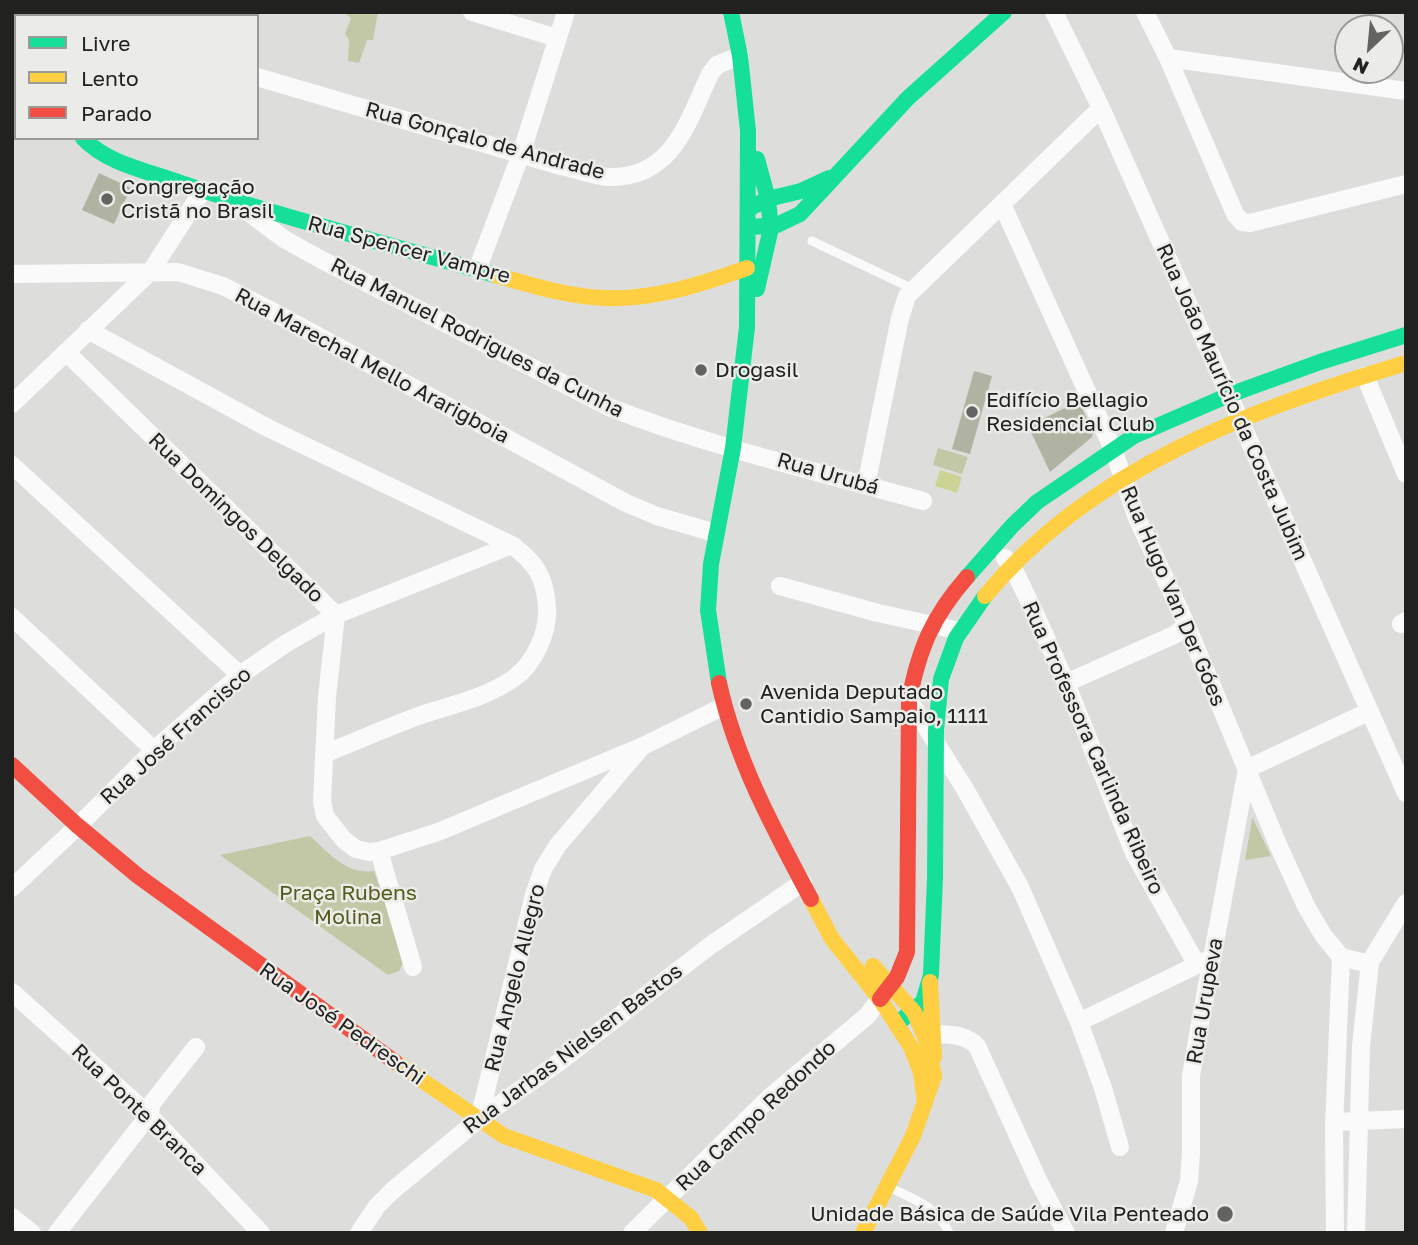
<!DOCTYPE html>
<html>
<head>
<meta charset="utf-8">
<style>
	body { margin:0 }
	#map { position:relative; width:1418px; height:1245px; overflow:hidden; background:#dddedc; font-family:"Golos Text",sans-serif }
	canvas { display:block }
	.frame { position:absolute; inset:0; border:14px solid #212120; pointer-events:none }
	.legend { position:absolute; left:14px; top:14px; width:245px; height:126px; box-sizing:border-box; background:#ebece8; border:2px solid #9a9b98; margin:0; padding:9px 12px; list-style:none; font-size:21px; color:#212120 }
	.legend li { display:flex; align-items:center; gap:14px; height:35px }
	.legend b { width:35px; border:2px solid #9a9b98 }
	.north { position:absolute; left:1334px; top:14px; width:70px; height:70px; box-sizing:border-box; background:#ebece8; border:2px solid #9a9b98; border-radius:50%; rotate:206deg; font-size:19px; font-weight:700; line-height:28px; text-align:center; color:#212120 }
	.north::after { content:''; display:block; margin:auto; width:24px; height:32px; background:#636362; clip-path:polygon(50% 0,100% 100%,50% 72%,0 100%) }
</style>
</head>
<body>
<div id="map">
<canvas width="1418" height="1245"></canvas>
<div class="frame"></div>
<ul class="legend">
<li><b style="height:9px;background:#16e098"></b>Livre</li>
<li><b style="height:9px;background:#ffcf43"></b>Lento</li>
<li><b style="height:9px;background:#f24e42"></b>Parado</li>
</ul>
<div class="north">N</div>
</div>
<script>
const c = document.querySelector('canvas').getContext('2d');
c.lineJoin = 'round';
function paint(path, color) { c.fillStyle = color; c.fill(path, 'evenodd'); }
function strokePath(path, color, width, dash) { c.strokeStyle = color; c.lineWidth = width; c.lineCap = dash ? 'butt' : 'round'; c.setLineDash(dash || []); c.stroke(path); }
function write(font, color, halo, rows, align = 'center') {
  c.font = font + ' "Golos Text",sans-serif'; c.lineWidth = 5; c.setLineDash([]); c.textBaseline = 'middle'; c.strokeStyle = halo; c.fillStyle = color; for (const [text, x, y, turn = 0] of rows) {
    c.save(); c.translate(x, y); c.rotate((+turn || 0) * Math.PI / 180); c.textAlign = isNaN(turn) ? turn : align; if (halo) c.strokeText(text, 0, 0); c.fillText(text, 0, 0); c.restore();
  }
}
paint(new Path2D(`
	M 343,12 L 378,12 L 373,40 L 367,40 L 359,63 L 348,61 L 349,40 L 345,34 L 351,18 Z
	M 938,448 L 968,457 L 962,474 L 933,465 Z
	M 1252,817 L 1271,856 L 1245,860 L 1252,820 Z
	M 310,836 C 329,853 346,875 374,871 L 405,959 L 399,971 L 388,975 L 220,855 Z`), '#c2c7a6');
paint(new Path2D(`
	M 940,470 L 962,477 L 957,493 L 935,486 Z`), '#ccd495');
paint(new Path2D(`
	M 99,173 L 131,188 L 114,224 L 82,210 Z
	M 974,371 L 992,376 L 970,454 L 952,449 Z
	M 1079,401 L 1093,433 L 1092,437 L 1050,472 L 1028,426 Z`), '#b0b3a1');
strokePath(new Path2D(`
	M 812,241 L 913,289
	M 889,1187 C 913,1199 938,1207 949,1233`), '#fafafa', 9);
strokePath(new Path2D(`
	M 472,12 L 557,38
	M 1054,12 L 1101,108 L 1406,793
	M 1145,12 L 1168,58 L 1235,214 L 1242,222 L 1250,223 L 1406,184
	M 1168,58 L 1406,91
	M 12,73 L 16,64
	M 257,77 L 561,166 C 576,169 593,176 608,177 C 673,179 688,121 710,74 L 717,65 L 740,56
	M 1002,204 L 1113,449 L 1137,518 L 1187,626 L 1279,847 L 1306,906 L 1323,935 L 1341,957 L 1361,962 L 1370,962
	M 240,206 L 284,239 L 320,259 L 611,408 C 712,447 819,472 923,501
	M 477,270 L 521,154 L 566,12
	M 12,274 L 178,272 L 223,286 L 268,309 L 626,503 L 657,516 L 715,533
	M 88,330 L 268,428 L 512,545 C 536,563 545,577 547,607 C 549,632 534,664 514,678 C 488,697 454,704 424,714 C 390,726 357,741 324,754
	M 66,352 L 336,615 L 327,697 L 322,801 L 325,816 L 344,840 L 356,849 L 369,852 L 379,851 L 438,832 L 643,746 L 724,706
	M 1365,376 L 1406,474
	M 12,404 L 151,271 L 203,190
	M 12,465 L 240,675
	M 866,485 L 900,318 L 907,296 L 1101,108
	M 1005,558 L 1012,566 L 1034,611 L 1066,683 L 1134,853 L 1197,965
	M 780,586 L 878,613 L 960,631
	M 12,617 L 154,750
	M 1401,624 L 1406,621
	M 1066,683 L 1174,635 L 1187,626
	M 909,700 L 965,789 L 1020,887 L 1079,1022 L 1103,1088 L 1120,1147
	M 379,851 L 413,967
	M 12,888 L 78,826 L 154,750 L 240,675 L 285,644 L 336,615 L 512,545
	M 12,992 L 149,1115 L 261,1233
	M 1079,1022 L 1205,961
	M 935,1034 C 951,1035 965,1034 977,1046 L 1039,1182 L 1066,1233
	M 479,1119 L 534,895 L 543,869 L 558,845 L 640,749
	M 1334,1122 L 1406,1119
	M 12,1217 L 32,1233
	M 57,1233 L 149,1115 L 152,1103 L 196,1047
	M 359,1233 L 377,1206 L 392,1191 L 479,1119 L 562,1060 L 711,945 L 803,882
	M 632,1233 L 770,1097 L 867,1016 L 880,999
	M 1174,1233 L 1189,1181 L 1191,1153 L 1191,1076 L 1199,1029 L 1247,769 L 1370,711
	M 1335,1233 L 1334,1128 L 1341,957
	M 1356,1233 L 1361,1046 L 1370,962 L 1406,903`), '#fafafa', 18);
strokePath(new Path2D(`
	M 27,12 L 28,16
	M 83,138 C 106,163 147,171 178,182 C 283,218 389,244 495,275
	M 757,159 L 768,199 L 771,228 L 757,289
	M 752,207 L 768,199 L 801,191 L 829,178
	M 752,227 L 777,225 L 800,214 L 908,98 L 1004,12
	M 967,577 L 1012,526 L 1037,502 L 1134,436 L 1229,395 L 1320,362 L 1406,335
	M 719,683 L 708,610 L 711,564 L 733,448 L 747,327 L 748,131 L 740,56 L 731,12
	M 898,1023 L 923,1002 L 931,975 L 935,878 L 936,730 L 941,679 L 956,638 L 985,596`), '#16e098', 16);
strokePath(new Path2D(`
	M 495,275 C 531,285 568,297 606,298 C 654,300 702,284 747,268
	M 985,596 C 1092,467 1250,410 1406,363
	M 811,899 L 832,939 L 880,999 L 911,1047 L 921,1073 L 925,1103
	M 930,982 L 934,1057
	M 395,1062 L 504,1136 L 656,1190 L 691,1218 L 700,1233
	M 863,1233 L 913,1136 L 934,1076 L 926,1039 L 914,1012 L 873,966`), '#ffcf43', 16);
strokePath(new Path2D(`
	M 719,683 C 736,760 774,830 811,899
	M 12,765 L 78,826 L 138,876 L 395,1062
	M 880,999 L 897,977 L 907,952 L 909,700 C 919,649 932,617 967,577`), '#f24e42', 16);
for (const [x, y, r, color] of [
	[107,199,7,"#636362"],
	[701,370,7,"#636362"],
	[972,412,7,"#636362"],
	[746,704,7,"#636362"],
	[1225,1214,9,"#636362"]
]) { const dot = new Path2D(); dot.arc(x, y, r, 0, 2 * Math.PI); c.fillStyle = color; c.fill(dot); strokePath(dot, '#ebece8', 2.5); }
write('21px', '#212120', '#ebece8', [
	["Rua Gonçalo de Andrade",485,141,15],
	["Rua Spencer Vampre",409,250,15],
	["Rua Manuel Rodrigues da Cunha",477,338,27],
	["Rua Marechal Mello Ararigboia",372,366,28],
	["Rua João Maurício da Costa Jubim",1232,402,66],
	["Rua Urubá",828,474,16],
	["Rua Domingos Delgado",236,518,44],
	["Rua Hugo Van Der Góes",1173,596,67],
	["Rua José Francisco",176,736,-42],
	["Rua Professora Carlinda Ribeiro",1093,748,66],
	["Rua Angelo Allegro",515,978,-76],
	["Rua Urupeva",1205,1001,-80],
	["Rua José Pedreschi",342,1024,35],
	["Rua Jarbas Nielsen Bastos",573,1049,-37],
	["Rua Ponte Branca",139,1110,44],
	["Rua Campo Redondo",756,1116,-43]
]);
write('21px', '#212120', '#ebece8', [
	["Congregação",121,187],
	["Cristã no Brasil",121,211],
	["Drogasil",715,370],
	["Edifício Bellagio",986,400],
	["Residencial Club",986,424],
	["Avenida Deputado",760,692],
	["Cantidio Sampaio, 1111",760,716],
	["Unidade Básica de Saúde Vila Penteado",1209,1214,"right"]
], 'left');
write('21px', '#555b1c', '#ebece8', [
	["Praça Rubens",348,893],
	["Molina",348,917]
]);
</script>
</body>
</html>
